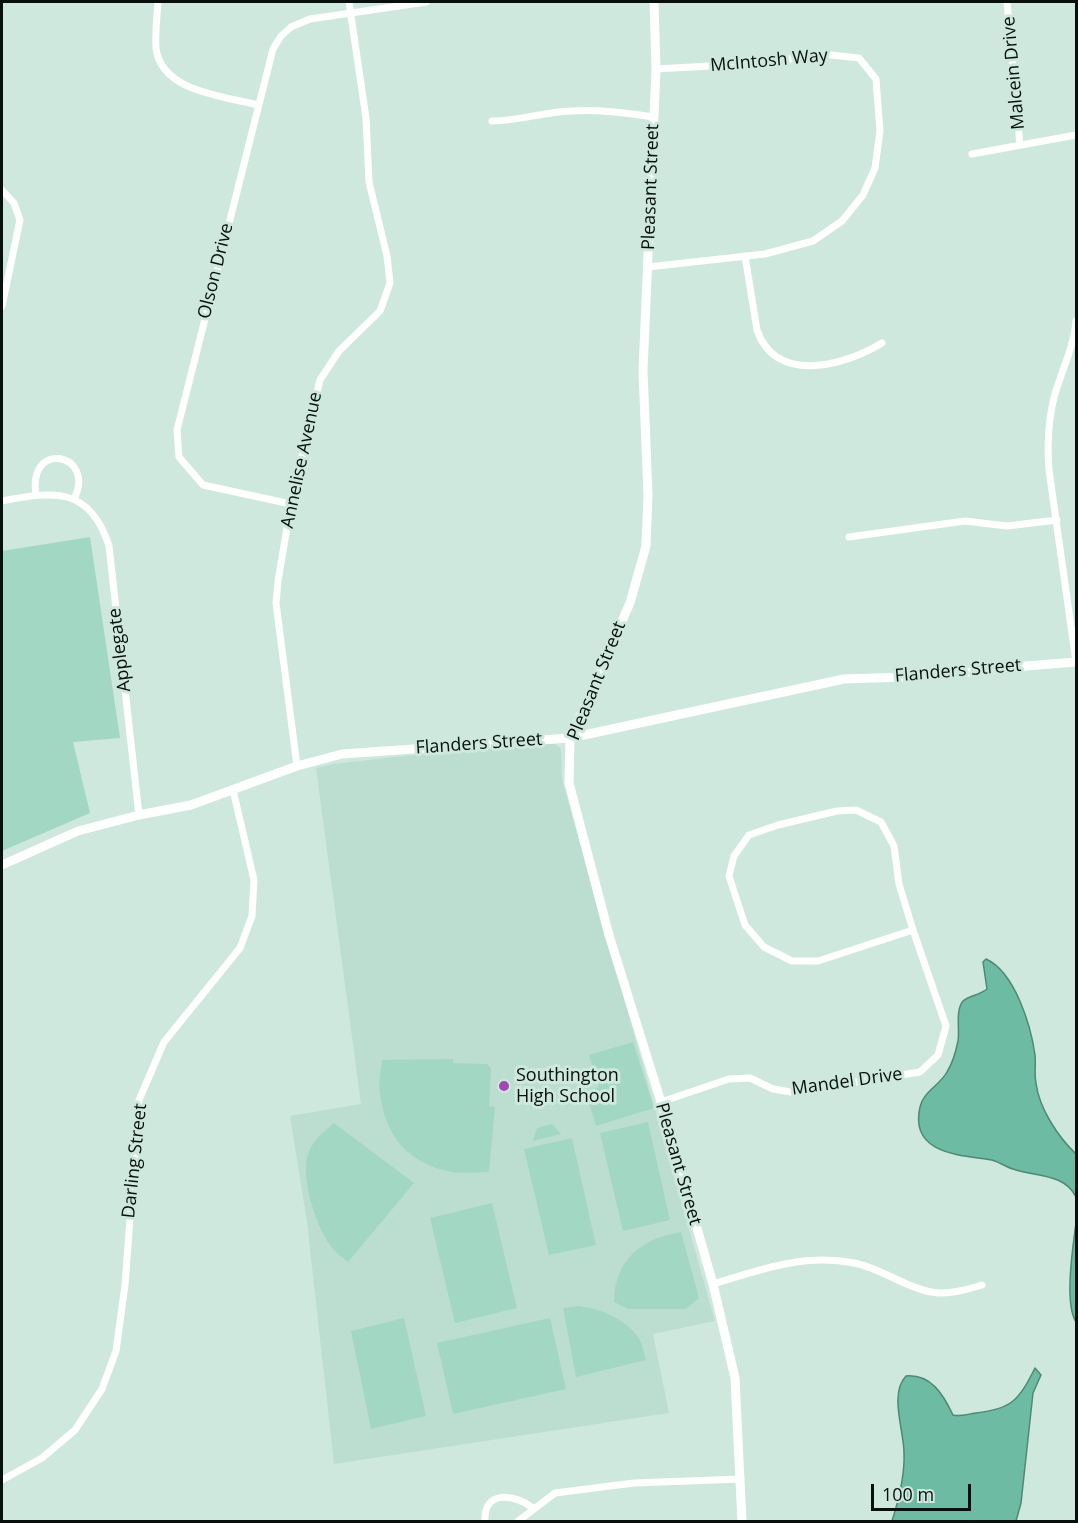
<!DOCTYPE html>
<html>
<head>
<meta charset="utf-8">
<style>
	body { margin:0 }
	#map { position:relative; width:1078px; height:1523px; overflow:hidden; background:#cee8de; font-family:"Open Sans",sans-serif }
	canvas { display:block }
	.frame { position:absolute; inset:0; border:3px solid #08100d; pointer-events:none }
	.scale { position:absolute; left:871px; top:1484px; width:100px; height:27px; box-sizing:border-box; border:3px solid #08100d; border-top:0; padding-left:8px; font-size:18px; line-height:21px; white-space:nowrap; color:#08100d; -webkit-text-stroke:4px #cee8de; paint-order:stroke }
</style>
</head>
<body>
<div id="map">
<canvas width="1078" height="1523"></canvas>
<div class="frame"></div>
<div class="scale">100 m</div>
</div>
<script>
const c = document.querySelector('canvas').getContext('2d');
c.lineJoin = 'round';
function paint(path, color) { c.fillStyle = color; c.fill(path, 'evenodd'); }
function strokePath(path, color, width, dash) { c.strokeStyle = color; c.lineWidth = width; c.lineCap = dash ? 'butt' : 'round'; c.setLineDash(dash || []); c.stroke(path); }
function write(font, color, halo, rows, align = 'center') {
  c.font = font + ' "Open Sans",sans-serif'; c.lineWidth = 6; c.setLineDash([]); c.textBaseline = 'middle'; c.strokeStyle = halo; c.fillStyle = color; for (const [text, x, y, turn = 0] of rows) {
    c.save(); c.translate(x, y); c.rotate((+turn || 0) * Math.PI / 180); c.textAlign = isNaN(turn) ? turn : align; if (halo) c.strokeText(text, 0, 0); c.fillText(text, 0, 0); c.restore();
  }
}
paint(new Path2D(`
	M 554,743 L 561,749 L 562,779 L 715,1321 L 653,1334 L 669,1413 L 334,1464 L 307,1222 L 290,1116 L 361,1104 L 316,768 L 333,764 L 394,757 Z`), '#bcded1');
paint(new Path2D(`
	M 90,537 L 120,738 L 73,742 L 90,813 L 2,851 L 2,551 Z
	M 633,1042 L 654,1108 L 596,1126 L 586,1092 L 599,1087 L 589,1055 Z
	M 453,1059 L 453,1063 L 487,1064 L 491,1069 L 489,1106 L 495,1107 L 489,1172 C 477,1172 463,1174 452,1172 C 408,1164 385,1136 380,1093 C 378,1083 381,1071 382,1060 Z
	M 648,1122 L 670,1220 L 623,1231 L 600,1133 Z
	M 334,1123 L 414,1183 L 348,1262 C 344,1258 338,1255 334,1250 C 317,1231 300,1179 308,1154 C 312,1141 324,1132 334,1123 Z
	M 552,1124 L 561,1134 L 533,1141 L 537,1128 Z
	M 572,1138 L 596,1245 L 549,1255 L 524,1149 Z
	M 492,1203 L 517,1308 L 455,1323 L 430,1218 Z
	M 681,1232 L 699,1298 L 686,1309 L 628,1309 L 614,1302 C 615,1259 641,1239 681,1232 Z
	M 579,1306 C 601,1309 624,1318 638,1337 C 642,1343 644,1353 646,1360 L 576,1377 L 563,1308 Z
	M 404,1318 L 426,1416 L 371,1429 L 351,1331 Z
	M 550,1318 L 566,1389 L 453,1414 L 437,1343 Z`), '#a2d7c4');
const water = new Path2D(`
	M 986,959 C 1015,972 1031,1026 1035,1055 C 1036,1064 1034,1074 1036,1083 C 1039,1108 1058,1137 1076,1154 L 1076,1197 C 1064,1173 1036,1177 1013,1169 C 1006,1167 999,1162 992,1160 C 962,1155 909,1155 920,1107 C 923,1092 940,1085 947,1072 C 952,1064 956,1051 958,1041 C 960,1030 955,1011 963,1001 C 968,996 980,995 987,989 L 983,962 Z
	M 1076,1223 L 1076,1322 C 1064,1304 1073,1246 1076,1223 Z
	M 1035,1368 L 1041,1375 L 1033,1393 L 1021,1503 L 1016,1521 L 892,1521 C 899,1499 905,1476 904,1453 C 904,1430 889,1394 906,1376 C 931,1374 943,1394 953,1415 C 962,1417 967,1414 976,1413 C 1012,1409 1019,1400 1035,1368 Z`);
paint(water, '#6dbba2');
strokePath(water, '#4f8875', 1.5);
strokePath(new Path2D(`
	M 158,2 C 157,17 155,33 156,48 C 161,92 224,96 258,105
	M 1007,2 L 1020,145
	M 492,121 C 520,121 543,112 570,111 C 599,109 626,113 654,117
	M 972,154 L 1076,135
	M 2,190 L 14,203 L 20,220 L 2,306
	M 745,256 L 757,330 C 776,385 844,366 882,343
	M 648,267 L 765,254 L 813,241 L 842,221 L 863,195 L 875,168 L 880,131 L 876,79 L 859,58 L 822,54 L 763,63 L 656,69
	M 36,495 C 27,439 97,453 74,499
	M 2,501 C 53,491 90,486 109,546 L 139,815
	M 291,504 L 203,485 L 179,457 L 177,430 L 273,49 L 281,36 L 291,27 L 310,19 L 426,2
	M 849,537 L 965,521 L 1007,526 L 1057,520
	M 1076,662 L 1049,470 C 1047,444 1048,419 1055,394 C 1062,370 1074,346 1076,321
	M 297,766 L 276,603 L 278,581 L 291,504 L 320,380 L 339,351 L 380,311 L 390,283 L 387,256 L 369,182 L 366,118 L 349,2
	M 661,1102 L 729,1079 L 750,1078 L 773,1089 L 791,1092 L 920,1072 L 938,1055 L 946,1026 L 913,930 L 899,884 L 894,846 L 881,822 L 856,810 L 837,811 L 778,825 L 749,835 L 734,856 L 729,876 L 745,925 L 764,947 L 792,961 L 818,961 L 913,930
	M 713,1284 C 759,1270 805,1253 854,1263 C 881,1268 904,1287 931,1292 C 948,1295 966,1290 982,1285
	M 2,1480 L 42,1458 L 75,1430 L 102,1389 L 116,1351 L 125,1285 L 139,1100 L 164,1042 L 240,948 L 252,916 L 254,880 L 233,790
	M 485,1522 C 483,1489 515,1494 533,1508
	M 517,1522 L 555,1493 L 634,1483 L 741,1479`), '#fff', 7);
strokePath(new Path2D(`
	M 654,2 L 656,69 L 643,371 L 648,495 L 646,546 L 630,603 L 570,738 L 569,783 L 609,935 L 661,1102 L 713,1284 L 735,1378 L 742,1522
	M 2,865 L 78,831 L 139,815 L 191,805 L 297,766 L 342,754 L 570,738 L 844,679 L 935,676 L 1013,667 L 1076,662`), '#fff', 9);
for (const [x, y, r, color] of [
	[504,1086,6,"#a248b4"]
]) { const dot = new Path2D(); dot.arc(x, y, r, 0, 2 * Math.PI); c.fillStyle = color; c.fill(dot); strokePath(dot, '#cee8de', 2); }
write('18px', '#08100d', '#cee8de', [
	["McIntosh Way",769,61,-5],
	["Malcein Drive",1014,73,-95],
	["Pleasant Street",651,187,-88],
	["Olson Drive",216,271,-76],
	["Annelise Avenue",302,460,-78],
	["Applegate",120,650,-97],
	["Flanders Street",958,671,-5],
	["Pleasant Street",597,681,-68],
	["Flanders Street",479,744,-4],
	["Mandel Drive",847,1082,-8],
	["Darling Street",135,1161,-84],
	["Pleasant Street",678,1164,74]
]);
write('18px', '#08100d', '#cee8de', [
	["Southington",516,1076],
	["High School",516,1097]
], 'left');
</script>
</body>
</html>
